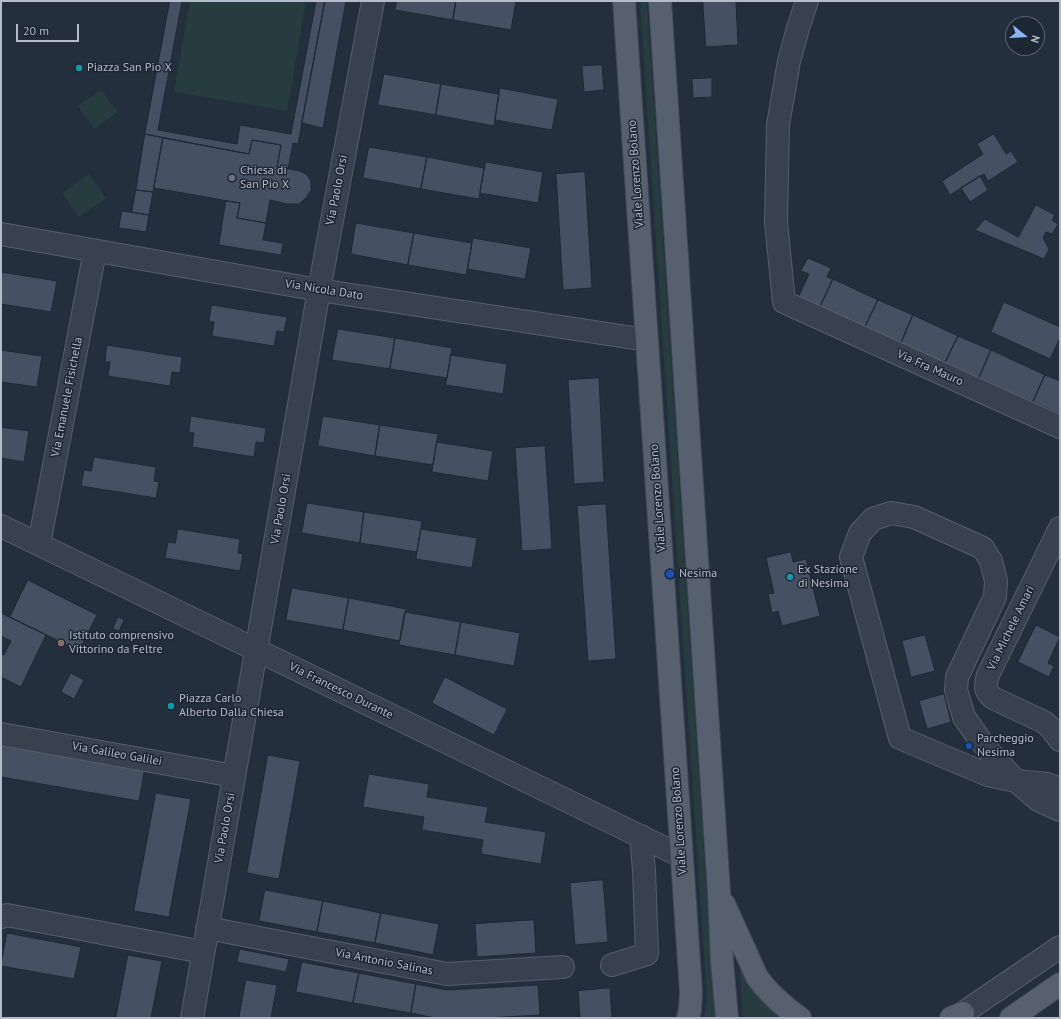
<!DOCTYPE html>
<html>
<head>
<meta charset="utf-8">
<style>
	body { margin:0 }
	#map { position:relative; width:1061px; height:1019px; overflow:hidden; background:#242f3e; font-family:"PT Sans",sans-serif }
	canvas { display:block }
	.frame { position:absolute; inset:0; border:2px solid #b4bcc9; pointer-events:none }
	.north { position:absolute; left:1005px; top:16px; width:40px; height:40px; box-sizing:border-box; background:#1d2633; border:1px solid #59626f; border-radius:50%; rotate:107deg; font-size:11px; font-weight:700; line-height:16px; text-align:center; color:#b4bcc9 }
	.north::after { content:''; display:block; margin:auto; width:14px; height:18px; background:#8ab4f8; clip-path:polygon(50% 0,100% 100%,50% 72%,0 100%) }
	.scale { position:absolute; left:16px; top:24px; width:63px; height:18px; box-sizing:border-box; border:2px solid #b4bcc9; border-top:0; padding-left:5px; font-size:12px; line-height:14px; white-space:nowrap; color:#b4bcc9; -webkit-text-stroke:3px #1d2633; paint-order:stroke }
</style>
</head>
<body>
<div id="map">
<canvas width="1061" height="1019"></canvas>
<div class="frame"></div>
<div class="north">N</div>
<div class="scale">20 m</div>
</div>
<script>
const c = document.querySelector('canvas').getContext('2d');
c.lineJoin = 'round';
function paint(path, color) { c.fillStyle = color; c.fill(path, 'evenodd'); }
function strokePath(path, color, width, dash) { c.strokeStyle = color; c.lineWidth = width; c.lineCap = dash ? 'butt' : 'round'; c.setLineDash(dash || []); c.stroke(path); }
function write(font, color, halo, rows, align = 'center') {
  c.font = font + ' "PT Sans",sans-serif'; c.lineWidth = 3; c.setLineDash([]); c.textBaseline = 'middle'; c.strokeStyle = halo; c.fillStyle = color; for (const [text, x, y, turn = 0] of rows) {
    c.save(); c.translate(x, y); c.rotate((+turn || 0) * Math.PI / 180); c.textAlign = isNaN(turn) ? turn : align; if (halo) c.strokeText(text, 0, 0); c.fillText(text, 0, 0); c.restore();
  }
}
paint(new Path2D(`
	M 190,1 L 306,1 L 287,111 L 174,92 Z
	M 640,1 L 647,1 L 715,1018 L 704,1018 L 707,998 Z
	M 101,90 L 118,112 L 94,129 L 78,106 Z
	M 89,174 L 106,198 L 79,217 L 62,193 Z
	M 740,970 L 744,973 L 783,1018 L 743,1018 Z`), '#263c3f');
const building = new Path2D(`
	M 170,1 L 182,1 L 158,130 L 237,144 L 240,125 L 291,134 L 316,1 L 325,1 L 298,144 L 293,143 L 288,169 L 277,167 L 281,145 L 252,140 L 249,154 L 145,134 Z
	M 325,1 L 346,1 L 323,128 L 302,123 Z
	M 397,1 L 456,1 L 453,20 L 395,10 Z
	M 456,1 L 516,1 L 511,30 L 453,20 Z
	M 703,1 L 736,1 L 738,45 L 706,47 Z
	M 602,65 L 604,90 L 584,92 L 582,66 Z
	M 384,74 L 441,84 L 436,115 L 378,105 Z
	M 712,78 L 712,97 L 693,98 L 692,79 Z
	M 441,84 L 499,94 L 494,126 L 436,115 Z
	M 500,88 L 558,99 L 552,130 L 495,120 Z
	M 145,134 L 163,138 L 153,192 L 136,190 Z
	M 994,134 L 1006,154 L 1011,151 L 1018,162 L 988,181 L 984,174 L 950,195 L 942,181 L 983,154 L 977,144 Z
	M 163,138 L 249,154 L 252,140 L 281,145 L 277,167 L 300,171 L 307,175 L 311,181 L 311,190 L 306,198 L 299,204 L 287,204 L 270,200 L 266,223 L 237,218 L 240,203 L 154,188 Z
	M 369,147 L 427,157 L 421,189 L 363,178 Z
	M 427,157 L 484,168 L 479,199 L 421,189 Z
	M 486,162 L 543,172 L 538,203 L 480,193 Z
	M 585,172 L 592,288 L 563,290 L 556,174 Z
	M 980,176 L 988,190 L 970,202 L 961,188 Z
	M 136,190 L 153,192 L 149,215 L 132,212 Z
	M 226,201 L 240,203 L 237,218 L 266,223 L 263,240 L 283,243 L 281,255 L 219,245 Z
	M 1036,205 L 1055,215 L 1052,220 L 1058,224 L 1052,234 L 1046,232 L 1043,238 L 1049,249 L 1044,259 L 975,230 L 985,219 L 1018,237 Z
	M 122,211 L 149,215 L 146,232 L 119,228 Z
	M 356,223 L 414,233 L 408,265 L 351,254 Z
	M 414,233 L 472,243 L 466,275 L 408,265 Z
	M 473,238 L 531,248 L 525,279 L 468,269 Z
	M 808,258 L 831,268 L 827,277 L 833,279 L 820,307 L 798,298 L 809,274 L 801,271 Z
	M 1,272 L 57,281 L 51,312 L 1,304 Z
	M 833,279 L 878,300 L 865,327 L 820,307 Z
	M 878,300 L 913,315 L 901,343 L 865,327 Z
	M 1004,302 L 1060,327 L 1060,338 L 1050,359 L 991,332 Z
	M 212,305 L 287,317 L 284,332 L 277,331 L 274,346 L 212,336 L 214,322 L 209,321 Z
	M 913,315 L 958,336 L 945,363 L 901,343 Z
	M 338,329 L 395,338 L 390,369 L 332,360 Z
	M 958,336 L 991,350 L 979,378 L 945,363 Z
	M 395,338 L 452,348 L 447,378 L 390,369 Z
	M 107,345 L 182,357 L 180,373 L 172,372 L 170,386 L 108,376 L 110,362 L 105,362 Z
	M 1,350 L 42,356 L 37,387 L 1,382 Z
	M 991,350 L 1045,375 L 1033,402 L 979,378 Z
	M 451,355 L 507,364 L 503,394 L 446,385 Z
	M 1045,375 L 1060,381 L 1060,414 L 1033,402 Z
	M 599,378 L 604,482 L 574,484 L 568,380 Z
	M 191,416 L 266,428 L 264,443 L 256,442 L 254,457 L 192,447 L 194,433 L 189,432 Z
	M 323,416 L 380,425 L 375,456 L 318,446 Z
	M 380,425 L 438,434 L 433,465 L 375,456 Z
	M 1,427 L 29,431 L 24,462 L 1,458 Z
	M 437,442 L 493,451 L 488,481 L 432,472 Z
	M 545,446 L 552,549 L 522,551 L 515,448 Z
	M 94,457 L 156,467 L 154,481 L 159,482 L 156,498 L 81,486 L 84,470 L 91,471 Z
	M 307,503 L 364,512 L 360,543 L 302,533 Z
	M 606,504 L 616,659 L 588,661 L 577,506 Z
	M 364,512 L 422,521 L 417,552 L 360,543 Z
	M 178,529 L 240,539 L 238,553 L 243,554 L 240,571 L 165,558 L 168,542 L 175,543 Z
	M 421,529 L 477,538 L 472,568 L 416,559 Z
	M 791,552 L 793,562 L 806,559 L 820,616 L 782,626 L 778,611 L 772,613 L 768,594 L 774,593 L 766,558 Z
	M 28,580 L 97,615 L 79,651 L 10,617 Z
	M 292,588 L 349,598 L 343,630 L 286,620 Z
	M 349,598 L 406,609 L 400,641 L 343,630 Z
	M 405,612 L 461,622 L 455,655 L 399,645 Z
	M 1,613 L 46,635 L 21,687 L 1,677 L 1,654 L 4,655 L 11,641 L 1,636 Z
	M 118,617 L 124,620 L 119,631 L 113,629 Z
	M 461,622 L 520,633 L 514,666 L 455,655 Z
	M 1036,625 L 1060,637 L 1048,663 L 1054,666 L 1049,677 L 1018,662 Z
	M 925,635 L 935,671 L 911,677 L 902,641 Z
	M 71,673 L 84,680 L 74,699 L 61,692 Z
	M 445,677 L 507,709 L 494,735 L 432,703 Z
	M 944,694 L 951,722 L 927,729 L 919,701 Z
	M 1,742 L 145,767 L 139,801 L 1,777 Z
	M 268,755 L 300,761 L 279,879 L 247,873 Z
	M 369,774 L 429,784 L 427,797 L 488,807 L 485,822 L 546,832 L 541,864 L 481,854 L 483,840 L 422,830 L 424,817 L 363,807 Z
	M 156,793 L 191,799 L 169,917 L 134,911 Z
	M 603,880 L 608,942 L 575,945 L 570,883 Z
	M 265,890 L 323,901 L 317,932 L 259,921 Z
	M 323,901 L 381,913 L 375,943 L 317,932 Z
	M 381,913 L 439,924 L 433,955 L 375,943 Z
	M 534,920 L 536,953 L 477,957 L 475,924 Z
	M 7,933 L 81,947 L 74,979 L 1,966 Z
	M 240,949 L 289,959 L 286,972 L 237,962 Z
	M 128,955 L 162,961 L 151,1018 L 116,1018 Z
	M 302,962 L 359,973 L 353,1003 L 296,992 Z
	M 359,973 L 416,984 L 411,1013 L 353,1003 Z
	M 246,980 L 277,985 L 271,1018 L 239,1018 Z
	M 416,984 L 447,990 L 538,985 L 540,1015 L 484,1018 L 435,1018 L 411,1013 Z
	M 610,988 L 612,1018 L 580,1018 L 578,991 Z`);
paint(building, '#455162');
strokePath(building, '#1f2835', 1);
const minor = new Path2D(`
	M 807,1 L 798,28 L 789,61 L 778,125 L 776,222 L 784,302 L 1060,427
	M 1,234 L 319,290 L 647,340
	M 1,526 L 681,856
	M 1060,528 L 988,675 C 985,686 984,690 993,698 L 1044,722 L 1051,728 L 1060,740
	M 39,544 L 95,251
	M 1,734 L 234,776
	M 1060,789 L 1047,784 L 1016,781 L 988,775 L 900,738 L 851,557 L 860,533 L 873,519 L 891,513 L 914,517 L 983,548 L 991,561 L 996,581 L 995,597 L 957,677 L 956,690 L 964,717 L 978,737 L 992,755 L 1016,781 L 1038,800 L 1060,810
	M 1,917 L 7,915 L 203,952
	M 207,928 L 447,974 L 563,967
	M 612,965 L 647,954 L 644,870 L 641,836
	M 963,1013 L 1060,947
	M 192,1018 L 319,290 L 373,1`);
const major = new Path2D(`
	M 624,1 L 691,992 L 690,1010 L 688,1018
	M 660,1 L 719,892 L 722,961 L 727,1018
	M 724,904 L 757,977 C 769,994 783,1006 800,1018
	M 951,1018 L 963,1013
	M 1011,1018 L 1060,984`);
strokePath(minor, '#565f6c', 24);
strokePath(major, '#414a57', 24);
strokePath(minor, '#38414e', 22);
strokePath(major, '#56606e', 22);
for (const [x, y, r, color] of [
	[79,68,4,"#0f9aa8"],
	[232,178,4,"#6b7280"],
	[670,574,5,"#1a4fb4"],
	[790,577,4,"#0f9aa8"],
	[61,643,4,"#8d6e63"],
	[171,706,4,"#0f9aa8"],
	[969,746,4,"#1a4fb4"]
]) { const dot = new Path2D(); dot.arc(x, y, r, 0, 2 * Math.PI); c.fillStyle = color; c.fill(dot); strokePath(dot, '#1d2633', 1.5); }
write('12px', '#b4bcc9', '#1d2633', [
	["Piazza San Pio X",87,68],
	["Chiesa di",240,171],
	["San Pio X",240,185],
	["Ex Stazione",798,570],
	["di Nesima",798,584],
	["Nesima",679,574],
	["Istituto comprensivo",69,636],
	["Vittorino da Feltre",69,650],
	["Piazza Carlo",179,699],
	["Alberto Dalla Chiesa",179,713],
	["Parcheggio",977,739],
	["Nesima",977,753]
], 'left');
write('12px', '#b4bcc9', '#1d2633', [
	["Viale Lorenzo Bolano",636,174,-94],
	["Via Paolo Orsi",337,190,-79],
	["Via Nicola Dato",324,290,9],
	["Via Fra Mauro",930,368,24],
	["Via Emanuele Fisichella",67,397,-79],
	["Viale Lorenzo Bolano",658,498,-94],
	["Via Paolo Orsi",281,509,-80],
	["Via Michele Amari",1011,628,-64],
	["Via Francesco Durante",341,691,26],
	["Via Galileo Galilei",117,754,10],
	["Viale Lorenzo Bolano",679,821,-94],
	["Via Paolo Orsi",225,828,-80],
	["Via Antonio Salinas",384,962,11]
]);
</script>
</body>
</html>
